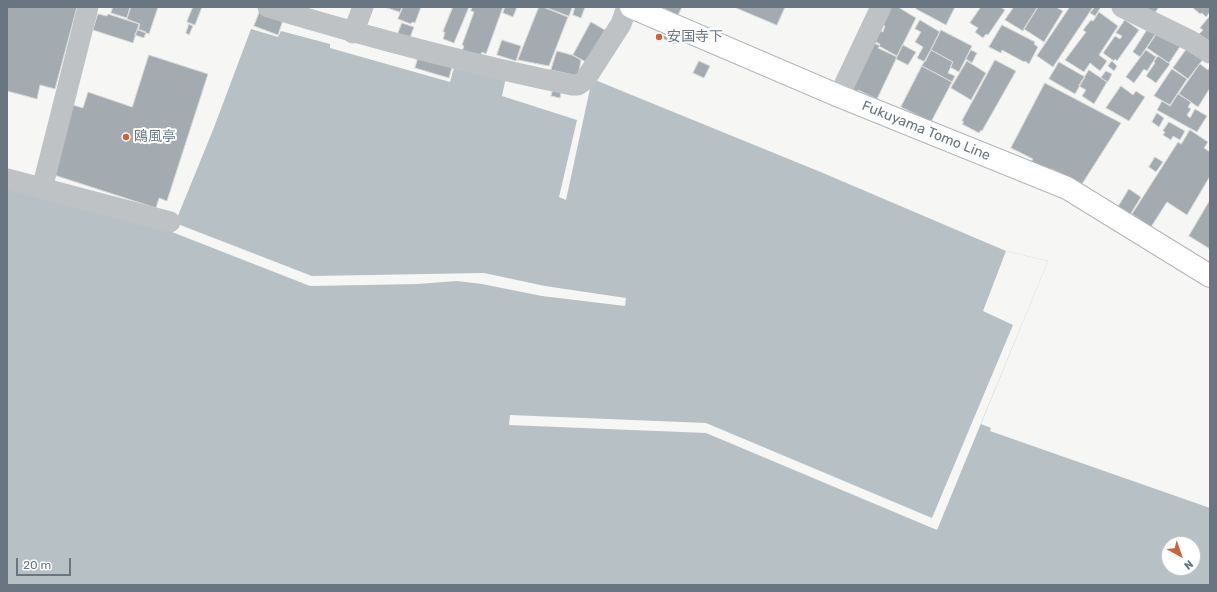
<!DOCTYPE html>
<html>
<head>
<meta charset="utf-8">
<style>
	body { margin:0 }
	#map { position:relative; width:1217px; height:592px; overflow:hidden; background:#f6f6f4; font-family:Rubik,sans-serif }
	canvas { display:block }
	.frame { position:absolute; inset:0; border:8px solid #697681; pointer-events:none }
	.north { position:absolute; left:1161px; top:536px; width:40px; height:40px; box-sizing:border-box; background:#fff; border:1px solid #c3c8cd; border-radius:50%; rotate:140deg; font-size:11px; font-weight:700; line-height:16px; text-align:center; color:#697681 }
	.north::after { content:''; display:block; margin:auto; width:14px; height:18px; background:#cd623d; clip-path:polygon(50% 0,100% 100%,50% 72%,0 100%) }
	.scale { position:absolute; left:16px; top:558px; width:55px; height:18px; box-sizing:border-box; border:2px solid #697681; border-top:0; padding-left:5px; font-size:12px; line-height:14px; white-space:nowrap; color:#697681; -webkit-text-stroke:3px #fff; paint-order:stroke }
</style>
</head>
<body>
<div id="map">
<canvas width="1217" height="592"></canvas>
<div class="frame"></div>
<div class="north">N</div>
<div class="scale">20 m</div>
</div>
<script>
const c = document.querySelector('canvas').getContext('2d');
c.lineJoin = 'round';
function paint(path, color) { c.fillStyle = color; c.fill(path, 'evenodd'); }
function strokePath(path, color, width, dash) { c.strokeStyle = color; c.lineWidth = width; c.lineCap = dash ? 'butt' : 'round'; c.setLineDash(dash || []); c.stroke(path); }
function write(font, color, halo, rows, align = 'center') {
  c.font = font + ' Rubik,"Noto Sans JP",sans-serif'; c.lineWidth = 4; c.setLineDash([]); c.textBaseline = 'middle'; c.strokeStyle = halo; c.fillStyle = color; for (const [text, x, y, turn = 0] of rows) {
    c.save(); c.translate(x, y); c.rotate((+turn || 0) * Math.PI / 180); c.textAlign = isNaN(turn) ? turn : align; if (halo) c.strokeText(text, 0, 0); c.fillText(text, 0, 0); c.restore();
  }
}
paint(new Path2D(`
	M 251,29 L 278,37 L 281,31 L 330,44 L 330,48 L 450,82 L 455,64 L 506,77 L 502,96 L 577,120 L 559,197 L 566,200 L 591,84 L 595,80 L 823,173 L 1006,251 L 1048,261 L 981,424 L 991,428 L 990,431 L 1210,508 L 1210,585 L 7,585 L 7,189 L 175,223 L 213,130 ZM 1169,544 L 1193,544 L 1193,568 L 1169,568 Z`), '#b7c0c5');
paint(new Path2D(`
	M 175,223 L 312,276 L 484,273 L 545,286 L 626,298 L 625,306 L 542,296 L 482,284 L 457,281 L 418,284 L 310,286 L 172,232 Z
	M 1006,251 L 1048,261 L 937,530 L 706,433 L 509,425 L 510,415 L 706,423 L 932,518 L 1013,325 L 983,311 Z`), '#f6f6f4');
const building = new Path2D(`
	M 7,7 L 77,7 L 55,89 L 40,85 L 37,99 L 7,91 Z
	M 113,7 L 130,7 L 127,18 L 111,13 Z
	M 131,7 L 158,7 L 149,34 L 138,30 L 140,24 L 127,19 Z
	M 193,7 L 202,7 L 195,25 L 187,22 Z
	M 385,7 L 402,7 L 400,12 Z
	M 403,7 L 421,7 L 415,23 L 412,22 L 411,24 L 398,19 Z
	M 453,7 L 469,7 L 454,43 L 443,39 L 445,32 L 443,32 Z
	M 472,7 L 503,7 L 486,54 L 482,52 L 481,56 L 462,51 L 464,46 L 462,45 L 474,12 L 471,11 Z
	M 505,7 L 517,7 L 513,17 L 503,13 Z
	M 539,7 L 543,7 L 568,17 L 549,66 L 518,60 Z
	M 545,7 L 570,7 L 572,8 L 569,16 Z
	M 575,7 L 585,7 L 581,18 L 573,15 Z
	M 662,7 L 682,7 L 678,15 Z
	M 734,7 L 785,7 L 777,25 Z
	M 888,7 L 898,7 L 916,18 L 897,56 L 879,46 L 880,44 L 872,40 L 877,29 L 883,32 L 885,26 L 883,25 Z
	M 917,7 L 955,7 L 946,25 L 916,9 Z
	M 981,7 L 1000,7 L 1005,10 L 988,35 L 986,34 L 983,38 L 975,32 L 978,28 L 970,23 Z
	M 1014,7 L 1038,7 L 1023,31 L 1005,20 Z
	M 1038,7 L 1056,7 L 1063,11 L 1044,42 L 1024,29 Z
	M 1070,7 L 1093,7 L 1053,67 L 1037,56 Z
	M 1095,7 L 1101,7 L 1095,16 L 1090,13 Z
	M 1144,7 L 1159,7 L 1154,14 Z
	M 1194,7 L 1210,7 L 1210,12 L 1206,17 L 1202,13 L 1200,14 L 1193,8 Z
	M 260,11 L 284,17 L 278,35 L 254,26 Z
	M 1099,12 L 1118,26 L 1099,55 L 1107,61 L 1100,71 L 1090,63 L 1084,72 L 1065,60 L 1086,32 L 1083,30 L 1091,20 L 1093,21 Z
	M 98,14 L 107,16 L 108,14 L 139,24 L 133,43 L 93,30 Z
	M 1210,16 L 1210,42 L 1199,34 L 1203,30 L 1200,28 Z
	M 920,20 L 940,32 L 925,62 L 917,58 L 923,47 L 915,42 L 921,32 L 915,29 Z
	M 1125,20 L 1139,30 L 1117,61 L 1115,59 L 1114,61 L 1103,53 L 1115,36 L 1120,39 L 1122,36 L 1116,33 Z
	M 591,22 L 605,30 L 586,62 L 573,55 Z
	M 402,23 L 414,27 L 409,40 L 397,36 Z
	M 189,24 L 193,26 L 189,35 L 186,33 Z
	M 1002,25 L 1035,42 L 1034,44 L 1038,47 L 1029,64 L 1025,61 L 1024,62 L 1002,50 L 1001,53 L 989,47 Z
	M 1149,27 L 1157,32 L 1140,57 L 1133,52 Z
	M 138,29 L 146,32 L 144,38 L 135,35 Z
	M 941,30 L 972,46 L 959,72 L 950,67 L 953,62 L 931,50 Z
	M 1158,32 L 1181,45 L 1169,63 L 1147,48 Z
	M 660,34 L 676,40 L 674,44 L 658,36 Z
	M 502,40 L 521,46 L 516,61 L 497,55 Z
	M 870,41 L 880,46 L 878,48 L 897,57 L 877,99 L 858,90 L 857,92 L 848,88 Z
	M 903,45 L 916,52 L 908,65 L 896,59 Z
	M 1188,47 L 1204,58 L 1188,79 L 1173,68 Z
	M 931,50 L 953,62 L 948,73 L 955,76 L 952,82 L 922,66 Z
	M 971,50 L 977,53 L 972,63 L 966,59 Z
	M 1146,50 L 1156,57 L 1147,71 L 1144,69 L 1134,83 L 1126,77 Z
	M 557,51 L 572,55 L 581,60 L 578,76 L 551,70 Z
	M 149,55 L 208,74 L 167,201 L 159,198 L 156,208 L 54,175 L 73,105 L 83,108 L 88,92 L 132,107 Z
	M 419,55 L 453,64 L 449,78 L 415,68 Z
	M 1158,56 L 1170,64 L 1156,83 L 1146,76 L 1155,63 L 1154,62 Z
	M 995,60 L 1016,71 L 982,131 L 981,130 L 979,133 L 962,124 L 964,122 L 962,121 Z
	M 699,61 L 710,66 L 704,78 L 693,73 Z
	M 967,61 L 986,73 L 971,100 L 951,88 Z
	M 1112,61 L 1117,66 L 1114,71 L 1108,66 Z
	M 1059,62 L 1085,77 L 1075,94 L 1049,79 Z
	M 1200,64 L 1208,70 L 1210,67 L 1210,88 L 1198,107 L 1179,94 Z
	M 922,66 L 952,82 L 931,122 L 901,107 Z
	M 1172,69 L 1187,79 L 1170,105 L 1154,96 Z
	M 1089,70 L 1107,82 L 1094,104 L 1082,96 L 1086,90 L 1079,86 Z
	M 1106,71 L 1112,74 L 1108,82 L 1101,78 Z
	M 1045,83 L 1121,123 L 1082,184 L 1052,169 L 1051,171 L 1031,162 L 1033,159 L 1011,148 Z
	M 1121,86 L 1133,95 L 1136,91 L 1145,97 L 1129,121 L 1106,108 Z
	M 553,90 L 561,92 L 560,98 L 551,96 Z
	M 1178,94 L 1191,102 L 1188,107 L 1191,109 L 1187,115 L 1190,118 L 1195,109 L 1207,116 L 1197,132 L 1157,110 L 1162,101 L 1170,106 Z
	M 1157,113 L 1164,118 L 1159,127 L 1152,122 Z
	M 1169,122 L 1185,131 L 1180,140 L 1173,136 L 1171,140 L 1163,135 L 1165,132 L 1163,131 Z
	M 1190,130 L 1208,142 L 1204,148 L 1210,152 L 1210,176 L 1187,215 L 1167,202 L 1151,227 L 1132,214 L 1178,142 L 1181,144 Z
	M 1155,157 L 1163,162 L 1156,172 L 1149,167 Z
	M 1129,189 L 1141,197 L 1130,215 L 1118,207 Z
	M 1210,200 L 1210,249 L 1189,236 Z`);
paint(building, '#a4abb0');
strokePath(building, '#d8d8d6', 1);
const primary = new Path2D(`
	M 631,7 L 839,96 L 1067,188 L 1210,276`);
strokePath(primary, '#b2b6b9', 24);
strokePath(new Path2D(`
	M 268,7 C 368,37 469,64 572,85 L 578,85 L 585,80 L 621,24 L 627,7
	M 1122,7 L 1191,41 L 1210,53
	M 353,33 L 363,7
	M 839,96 L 881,7
	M 7,179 L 170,222
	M 42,189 L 88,7`), '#bec2c5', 21);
strokePath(primary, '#fff', 22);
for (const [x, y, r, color] of [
	[659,37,4,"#cd623d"],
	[126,137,4,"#cd623d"]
]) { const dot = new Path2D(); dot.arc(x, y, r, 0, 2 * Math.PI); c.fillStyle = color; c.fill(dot); strokePath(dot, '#fff', 1.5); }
write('14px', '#697681', '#fff', [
	["安国寺下",667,37],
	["鴎風亭",134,137]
], 'left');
write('14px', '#697681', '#fff', [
	["Fukuyama Tomo Line",926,131,22]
]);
</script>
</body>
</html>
